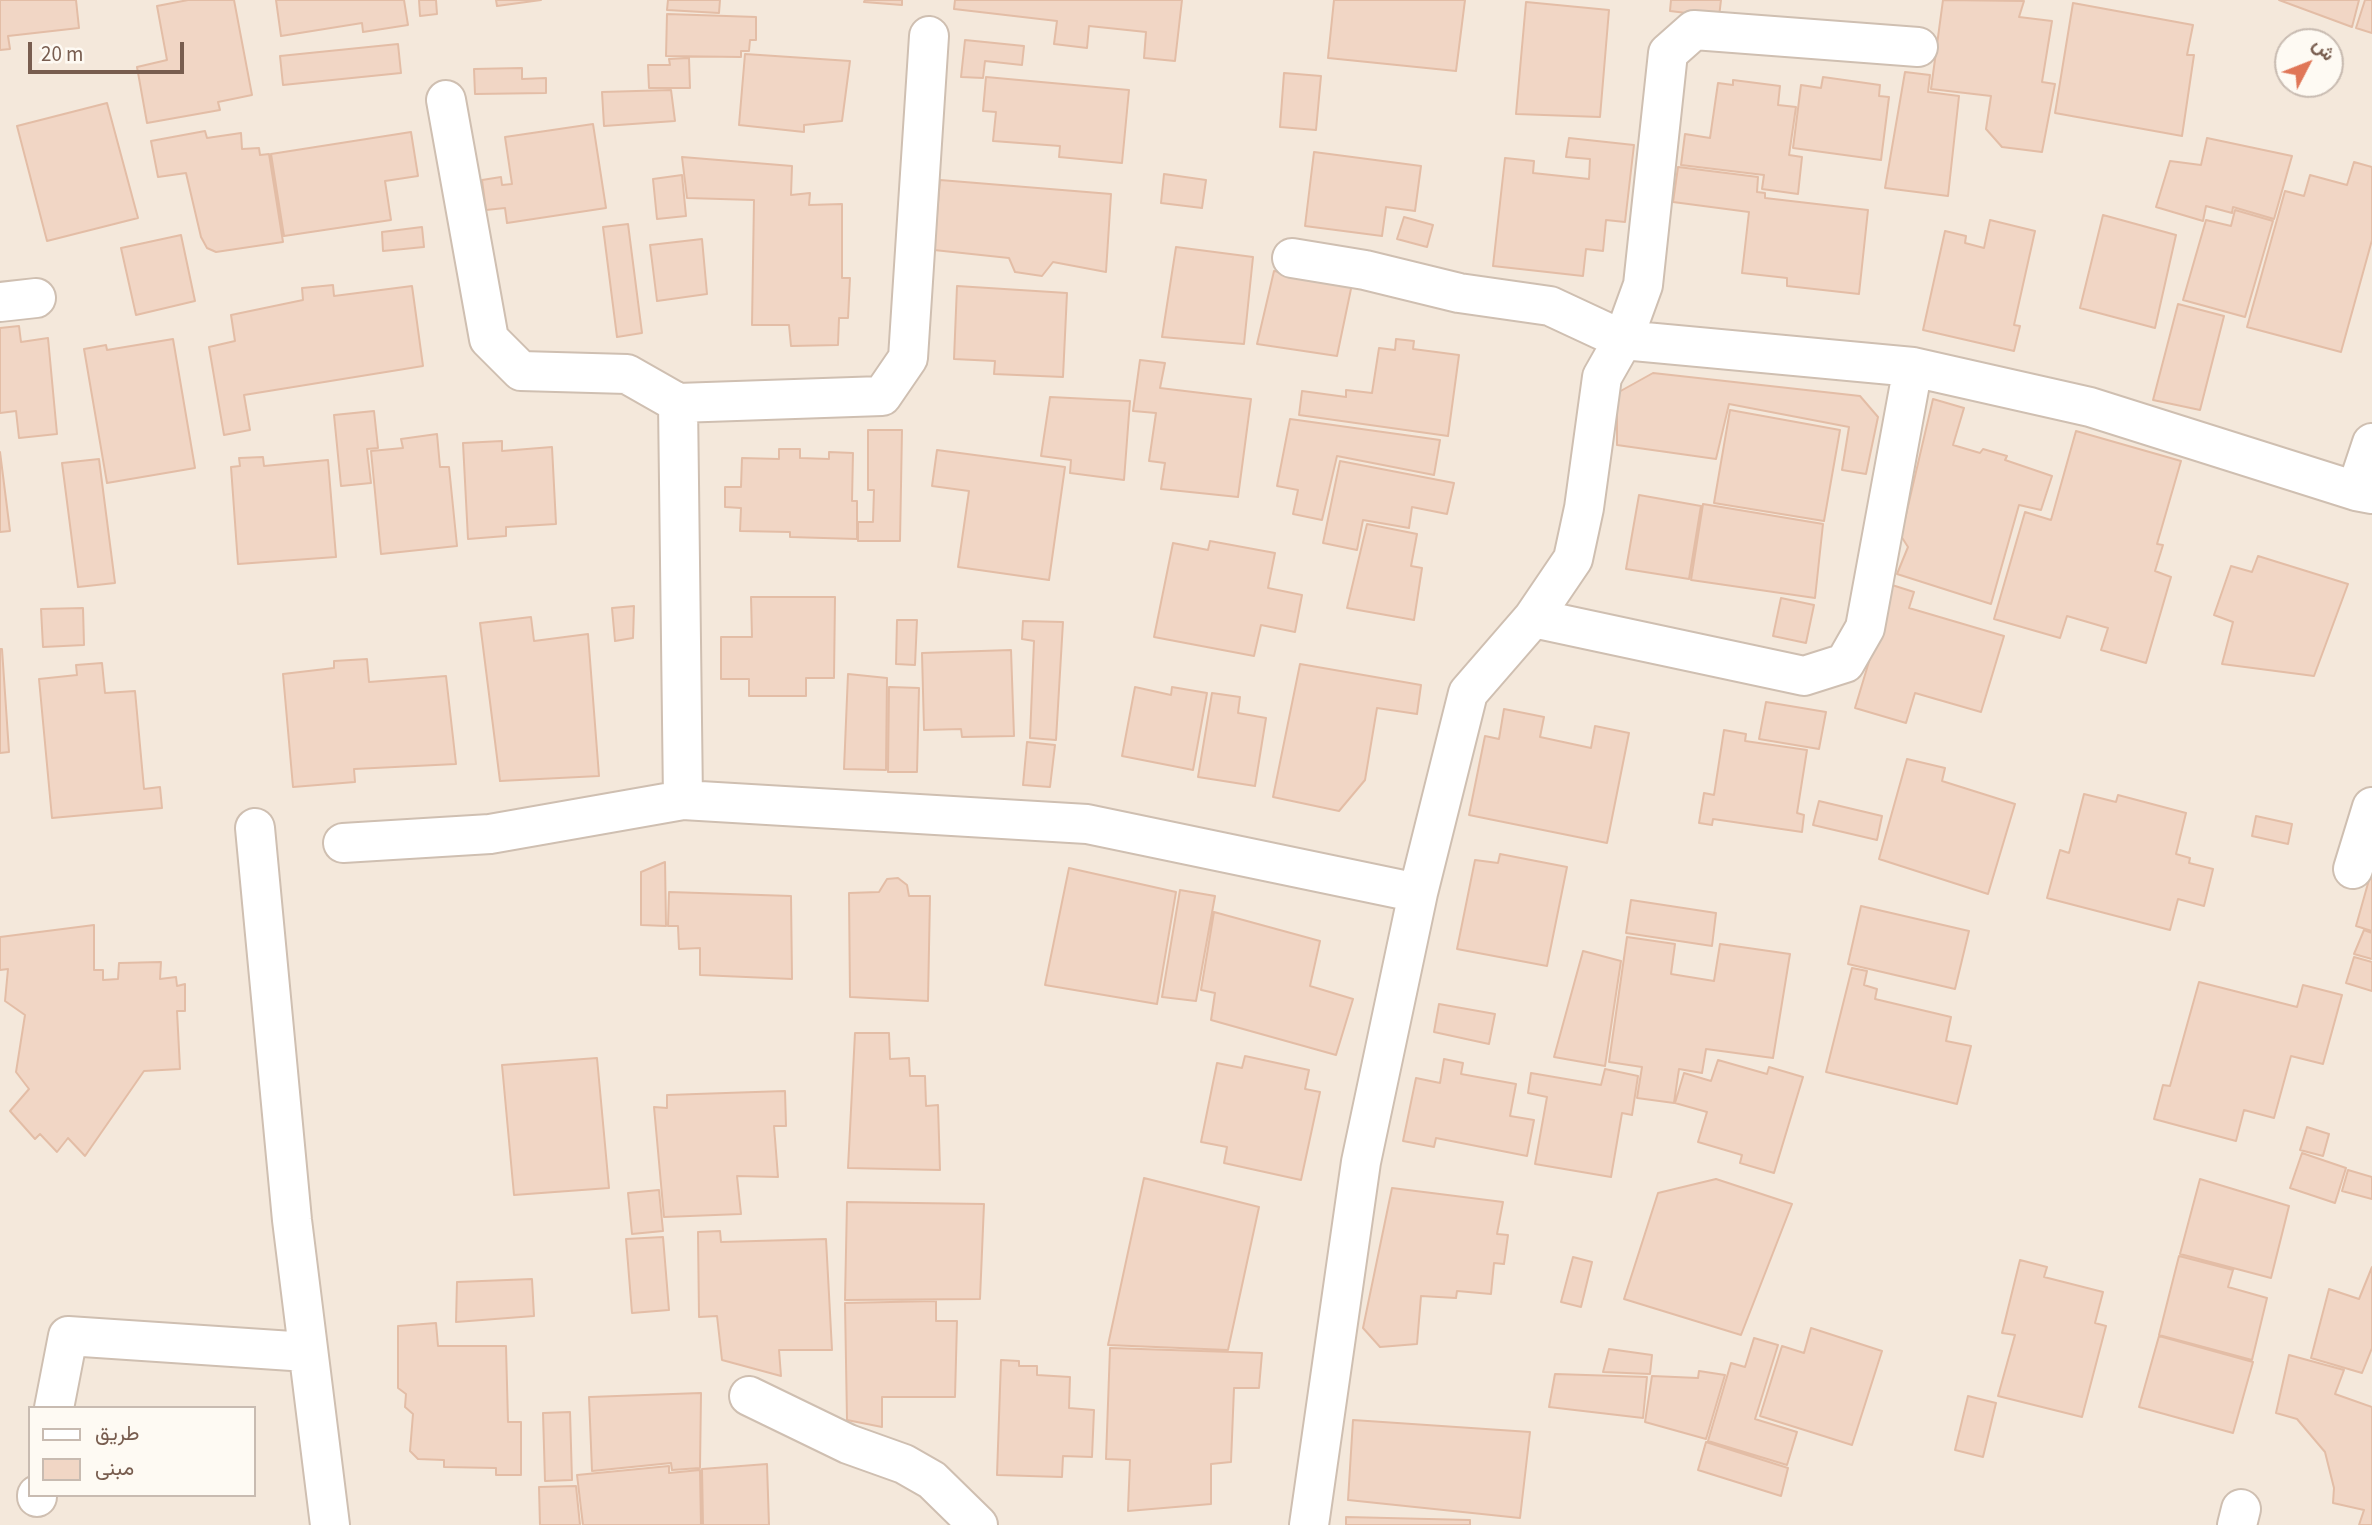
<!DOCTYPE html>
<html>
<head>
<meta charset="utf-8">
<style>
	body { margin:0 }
	#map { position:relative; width:2372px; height:1525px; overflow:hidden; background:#fcf6ec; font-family:"Source Sans 3",Vazirmatn,sans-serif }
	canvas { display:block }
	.legend { position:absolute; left:28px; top:1406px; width:228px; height:91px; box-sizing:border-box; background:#fefaf3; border:2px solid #c8bbb1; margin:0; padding:9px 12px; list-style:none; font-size:21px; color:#785d4f }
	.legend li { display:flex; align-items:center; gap:14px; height:35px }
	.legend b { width:35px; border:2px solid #c8bbb1 }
	.north { position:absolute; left:2274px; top:28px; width:70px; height:70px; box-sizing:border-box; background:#fefaf3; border:2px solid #c8bbb1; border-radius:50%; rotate:48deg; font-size:19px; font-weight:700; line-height:28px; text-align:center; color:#785d4f }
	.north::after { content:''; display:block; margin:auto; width:24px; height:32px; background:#e07657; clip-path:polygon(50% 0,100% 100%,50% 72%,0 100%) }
	.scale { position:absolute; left:28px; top:42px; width:156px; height:32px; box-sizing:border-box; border:4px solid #785d4f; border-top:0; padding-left:9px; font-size:21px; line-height:24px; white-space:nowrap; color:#785d4f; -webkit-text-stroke:5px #fefaf3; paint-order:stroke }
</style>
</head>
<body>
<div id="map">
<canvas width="2372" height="1525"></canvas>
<ul class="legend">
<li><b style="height:9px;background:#fff"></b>طريق</li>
<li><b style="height:19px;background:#f1d6c5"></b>مبنى</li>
</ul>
<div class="north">ش</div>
<div class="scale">20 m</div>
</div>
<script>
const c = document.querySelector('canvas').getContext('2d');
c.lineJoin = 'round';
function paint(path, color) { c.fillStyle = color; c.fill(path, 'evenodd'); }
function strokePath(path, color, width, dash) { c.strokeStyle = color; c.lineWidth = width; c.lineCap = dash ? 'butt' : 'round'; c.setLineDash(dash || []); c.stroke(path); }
paint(new Path2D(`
	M 0,0 L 2372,0 L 2372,1525 L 0,1525 ZM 2288,42 L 2330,42 L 2330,84 L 2288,84 ZM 30,1408 L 254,1408 L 254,1495 L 30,1495 Z`), '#f4e8db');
const building = new Path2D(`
	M 0,0 L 76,0 L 79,28 L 8,36 L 10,49 L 0,50 Z
	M 188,0 L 234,0 L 252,95 L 218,102 L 220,110 L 147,123 L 137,67 L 167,60 L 157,6 Z
	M 276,0 L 404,0 L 408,25 L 363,32 L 362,23 L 281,36 Z
	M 419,0 L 436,0 L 437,14 L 420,16 Z
	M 496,0 L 541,0 L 497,6 Z
	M 668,0 L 720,0 L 719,13 L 667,10 Z
	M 865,0 L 902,0 L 902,5 L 864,2 Z
	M 955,0 L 1182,0 L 1175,61 L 1144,58 L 1146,32 L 1089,26 L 1087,48 L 1054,44 L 1057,21 L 954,9 Z
	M 1334,0 L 1465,0 L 1456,71 L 1328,58 Z
	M 1671,0 L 1721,0 L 1719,17 L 1670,11 Z
	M 1943,0 L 2024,1 L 2019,17 L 2052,21 L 2042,82 L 2055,84 L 2042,152 L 2002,147 L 1986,129 L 1991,96 L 1931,89 Z
	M 2279,0 L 2359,0 L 2352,27 Z
	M 2365,0 L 2372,0 L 2372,33 L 2356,28 Z
	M 1526,2 L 1609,10 L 1600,117 L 1516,114 Z
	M 2073,3 L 2193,25 L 2187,55 L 2194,55 L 2182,136 L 2055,113 Z
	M 667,14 L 756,17 L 756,40 L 750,40 L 749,51 L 741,51 L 741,57 L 666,56 Z
	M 965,40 L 1024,46 L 1022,65 L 985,61 L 983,78 L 961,77 Z
	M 398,44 L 401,73 L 283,85 L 280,56 Z
	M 745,54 L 850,61 L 842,121 L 804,125 L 804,132 L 739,125 Z
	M 689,58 L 690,88 L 649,88 L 648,65 L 670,65 L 669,59 Z
	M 522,68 L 522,79 L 546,78 L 546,93 L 475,94 L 474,69 Z
	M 1905,72 L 1930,75 L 1928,92 L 1959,96 L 1948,196 L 1885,188 Z
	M 1284,73 L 1321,76 L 1316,130 L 1280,127 Z
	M 986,77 L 1129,90 L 1122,163 L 1059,157 L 1060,146 L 993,141 L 996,112 L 983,111 Z
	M 1823,77 L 1880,85 L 1879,96 L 1889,97 L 1881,160 L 1793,148 L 1801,85 L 1821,88 Z
	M 1733,80 L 1780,86 L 1778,105 L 1796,107 L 1789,155 L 1802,157 L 1798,194 L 1762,189 L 1764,175 L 1681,165 L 1685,134 L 1710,138 L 1718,83 L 1733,85 Z
	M 671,90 L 675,121 L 604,126 L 602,92 Z
	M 107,103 L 138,218 L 47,241 L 17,126 Z
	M 593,124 L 606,208 L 507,223 L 505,208 L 486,210 L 482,180 L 501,177 L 502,185 L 512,184 L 505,137 Z
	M 205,131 L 207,138 L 241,133 L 242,149 L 259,148 L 260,155 L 269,154 L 283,242 L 216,252 L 207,248 L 201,237 L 186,173 L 158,177 L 151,141 Z
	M 411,132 L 418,176 L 385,181 L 391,220 L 284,236 L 271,154 Z
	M 1569,138 L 1634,145 L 1625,222 L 1606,220 L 1603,251 L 1586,249 L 1583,276 L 1493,266 L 1505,158 L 1534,161 L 1533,173 L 1589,179 L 1590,159 L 1566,157 Z
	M 2207,138 L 2292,156 L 2274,219 L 2233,207 L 2232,213 L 2206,206 L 2203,221 L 2156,207 L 2170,161 L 2201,165 Z
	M 1314,152 L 1421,166 L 1415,211 L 1386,207 L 1382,236 L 1305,226 Z
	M 682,157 L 792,166 L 791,195 L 810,193 L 809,205 L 842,204 L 842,278 L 850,278 L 848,318 L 839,318 L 838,345 L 791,346 L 789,325 L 752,325 L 754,200 L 687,198 Z
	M 2354,162 L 2372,167 L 2372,240 L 2341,352 L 2247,327 L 2285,191 L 2304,196 L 2310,175 L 2347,185 Z
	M 1678,167 L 1758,177 L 1757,192 L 1765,193 L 1765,198 L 1868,210 L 1859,294 L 1787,286 L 1787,278 L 1742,273 L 1749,212 L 1673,202 Z
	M 1164,174 L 1206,180 L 1202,208 L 1161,203 Z
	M 682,175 L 686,216 L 657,219 L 653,179 Z
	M 940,180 L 1111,194 L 1106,272 L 1053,262 L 1042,276 L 1015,272 L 1009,258 L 934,250 Z
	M 2235,210 L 2273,221 L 2245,317 L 2183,300 L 2206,220 L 2231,226 Z
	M 2103,215 L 2176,235 L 2155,328 L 2080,308 Z
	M 1404,217 L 1433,225 L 1427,247 L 1397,239 Z
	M 1990,220 L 2035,231 L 2014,325 L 2020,326 L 2014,351 L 1923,330 L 1945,231 L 1966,236 L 1965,243 L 1984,248 Z
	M 628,224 L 642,333 L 617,337 L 603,227 Z
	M 422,227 L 424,247 L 383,251 L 382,232 Z
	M 181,235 L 195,301 L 136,315 L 121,248 Z
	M 702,239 L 707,294 L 657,301 L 650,245 Z
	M 1176,247 L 1253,257 L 1244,344 L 1162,337 Z
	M 1274,271 L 1352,284 L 1337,356 L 1257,344 Z
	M 333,285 L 334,296 L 412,286 L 423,366 L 244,395 L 250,430 L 224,435 L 209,347 L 235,341 L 231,315 L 303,300 L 302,288 Z
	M 957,286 L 1067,293 L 1063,377 L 994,374 L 995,361 L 954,359 Z
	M 2178,304 L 2224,316 L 2200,410 L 2153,400 Z
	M 19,326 L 21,342 L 48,338 L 57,434 L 19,438 L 16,411 L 0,413 L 0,328 Z
	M 173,339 L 195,468 L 107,483 L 84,349 L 106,345 L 107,350 Z
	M 1396,339 L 1414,341 L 1413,349 L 1459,355 L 1448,436 L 1299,415 L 1302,391 L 1346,397 L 1346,390 L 1372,393 L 1379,348 L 1395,350 Z
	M 1140,360 L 1165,363 L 1160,388 L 1251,399 L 1238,497 L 1161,489 L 1165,463 L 1149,461 L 1156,413 L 1133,411 Z
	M 1653,373 L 1860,396 L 1878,417 L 1866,474 L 1842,470 L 1849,427 L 1729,404 L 1716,459 L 1617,445 L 1617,393 Z
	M 1050,397 L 1130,401 L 1124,480 L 1070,473 L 1071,460 L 1041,456 Z
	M 1933,399 L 1964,408 L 1953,445 L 1980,453 L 1983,449 L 2007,456 L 2005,460 L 2052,476 L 2041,510 L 2019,505 L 1991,604 L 1897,574 L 1908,547 L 1901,536 Z
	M 1730,410 L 1840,430 L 1824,521 L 1714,503 Z
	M 374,411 L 378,448 L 367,449 L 371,483 L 341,486 L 334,415 Z
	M 1290,419 L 1440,440 L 1434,475 L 1337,456 L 1322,520 L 1293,514 L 1298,490 L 1277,486 Z
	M 868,430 L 902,430 L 900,541 L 858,541 L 858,522 L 873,522 L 874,490 L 868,490 Z
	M 2076,431 L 2181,461 L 2157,544 L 2163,545 L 2155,571 L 2171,577 L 2146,663 L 2101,650 L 2108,628 L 2067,616 L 2060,638 L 1994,619 L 2025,512 L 2051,520 Z
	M 437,434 L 440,467 L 449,467 L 457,546 L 381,554 L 371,451 L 403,448 L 401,439 Z
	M 502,441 L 502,451 L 552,447 L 556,524 L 506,527 L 506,536 L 468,539 L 463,443 Z
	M 779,449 L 800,449 L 800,458 L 829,459 L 829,452 L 853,453 L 852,501 L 857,501 L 857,539 L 790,537 L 790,532 L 740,531 L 741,508 L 725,507 L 725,487 L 741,487 L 742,458 L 779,459 Z
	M 937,450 L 1065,467 L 1049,580 L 958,567 L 969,491 L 932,486 Z
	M 0,452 L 10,531 L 0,532 Z
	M 263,457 L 264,466 L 328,460 L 336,557 L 238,564 L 231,467 L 240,466 L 239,458 Z
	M 99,459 L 115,583 L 78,587 L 62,463 Z
	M 1340,461 L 1454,483 L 1447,514 L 1412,507 L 1409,528 L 1363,520 L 1357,550 L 1323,543 Z
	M 1639,495 L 1701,506 L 1689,579 L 1626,569 Z
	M 1703,504 L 1823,524 L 1815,598 L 1691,580 Z
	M 1367,524 L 1417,534 L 1411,566 L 1422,568 L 1414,620 L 1347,608 Z
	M 1210,541 L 1275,553 L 1268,588 L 1302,595 L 1295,632 L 1261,625 L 1254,656 L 1154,637 L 1173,543 L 1208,550 Z
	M 2258,556 L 2348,584 L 2314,676 L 2222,664 L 2233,622 L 2214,615 L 2231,566 L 2252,572 Z
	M 1892,585 L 1914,592 L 1909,608 L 2004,636 L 1981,712 L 1915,693 L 1906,723 L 1855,708 Z
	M 751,597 L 835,597 L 834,678 L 806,678 L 806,696 L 749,696 L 749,679 L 721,679 L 721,637 L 752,637 Z
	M 1781,598 L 1814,605 L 1806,643 L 1773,636 Z
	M 634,606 L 633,638 L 615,641 L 612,608 Z
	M 83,608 L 84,645 L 43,647 L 41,609 Z
	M 531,617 L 534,641 L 588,634 L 599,776 L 500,781 L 480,623 Z
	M 897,620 L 917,620 L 915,665 L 896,664 Z
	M 1023,621 L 1063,622 L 1056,740 L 1030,738 L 1034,641 L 1022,639 Z
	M 0,649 L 2,649 L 9,752 L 0,753 Z
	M 1011,650 L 1014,736 L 962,737 L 961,729 L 924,730 L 922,653 Z
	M 367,659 L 369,682 L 446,676 L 456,764 L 354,769 L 355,782 L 293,787 L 283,674 L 334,668 L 334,661 Z
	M 102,663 L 105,693 L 135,691 L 144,789 L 160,787 L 162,808 L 52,818 L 39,679 L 77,675 L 76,665 Z
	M 1300,664 L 1421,685 L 1417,714 L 1377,708 L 1365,780 L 1339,811 L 1273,797 Z
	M 848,674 L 887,678 L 886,770 L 844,769 Z
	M 889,687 L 919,688 L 917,772 L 888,772 Z
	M 1135,687 L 1171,695 L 1172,687 L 1207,693 L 1193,770 L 1122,756 Z
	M 1212,693 L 1240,697 L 1238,713 L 1266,718 L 1255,786 L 1198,777 Z
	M 1766,702 L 1826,712 L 1819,749 L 1759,739 Z
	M 1504,709 L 1544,717 L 1540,737 L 1591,748 L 1595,726 L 1629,733 L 1607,843 L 1469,815 L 1485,736 L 1499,739 Z
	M 1724,730 L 1746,734 L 1745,741 L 1807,750 L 1797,813 L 1804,815 L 1802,832 L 1713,819 L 1712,825 L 1699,823 L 1704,793 L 1714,795 Z
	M 1027,742 L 1055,745 L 1050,787 L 1023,785 Z
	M 1907,759 L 1945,768 L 1942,781 L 2015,804 L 1988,894 L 1879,859 Z
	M 2084,794 L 2116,802 L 2118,795 L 2186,813 L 2176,854 L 2190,858 L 2189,863 L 2213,869 L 2204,906 L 2178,899 L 2170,930 L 2047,898 L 2060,850 L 2069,853 Z
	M 1819,801 L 1882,816 L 1877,840 L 1813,825 Z
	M 2256,816 L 2292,824 L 2288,844 L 2252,836 Z
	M 1500,854 L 1567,867 L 1547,966 L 1457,949 L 1475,860 L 1498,863 Z
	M 665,862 L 666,926 L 641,925 L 641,872 Z
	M 1069,868 L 1176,892 L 1157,1004 L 1045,985 Z
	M 2372,869 L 2372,931 L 2356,926 Z
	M 898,878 L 907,885 L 909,896 L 930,896 L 928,1001 L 850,997 L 849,893 L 879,892 L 887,879 Z
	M 1180,890 L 1215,896 L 1196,1001 L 1162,997 Z
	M 669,892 L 791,896 L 792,979 L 700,975 L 700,948 L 679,949 L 678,926 L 668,926 Z
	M 1631,900 L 1716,913 L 1712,946 L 1626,933 Z
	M 1861,906 L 1969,931 L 1955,989 L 1848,964 Z
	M 1214,912 L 1320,941 L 1310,986 L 1353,999 L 1336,1055 L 1211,1020 L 1215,993 L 1201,990 Z
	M 94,925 L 94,970 L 103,970 L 103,980 L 118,979 L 119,963 L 161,962 L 160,979 L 176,977 L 177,986 L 185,984 L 185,1011 L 177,1011 L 180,1069 L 144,1071 L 85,1156 L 68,1138 L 57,1152 L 40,1134 L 35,1139 L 10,1111 L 29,1089 L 16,1072 L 25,1015 L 5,1001 L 8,969 L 0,970 L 0,937 Z
	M 2364,930 L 2372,933 L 2372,959 L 2354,954 Z
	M 1627,937 L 1675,944 L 1671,974 L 1714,981 L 1720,944 L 1790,954 L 1773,1058 L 1706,1049 L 1702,1073 L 1679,1069 L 1674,1103 L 1637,1098 L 1642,1067 L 1609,1062 Z
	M 1583,951 L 1621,961 L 1605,1066 L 1554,1057 Z
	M 2354,957 L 2372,962 L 2372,991 L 2346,983 Z
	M 1852,968 L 1867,971 L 1864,985 L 1877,989 L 1875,999 L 1951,1017 L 1946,1041 L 1971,1046 L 1957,1104 L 1826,1072 Z
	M 2199,982 L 2297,1007 L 2303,985 L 2342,995 L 2323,1064 L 2291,1056 L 2274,1118 L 2244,1110 L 2236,1141 L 2154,1119 L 2163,1085 L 2170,1086 Z
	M 1439,1004 L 1495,1014 L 1489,1044 L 1434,1032 Z
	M 855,1033 L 889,1033 L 890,1059 L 909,1058 L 910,1076 L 925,1076 L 926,1106 L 938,1105 L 940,1170 L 848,1168 Z
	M 1245,1056 L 1309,1070 L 1305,1089 L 1320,1092 L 1301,1180 L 1224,1163 L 1227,1147 L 1201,1142 L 1217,1063 L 1242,1068 Z
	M 597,1058 L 609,1188 L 514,1195 L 502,1065 Z
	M 1444,1059 L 1463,1063 L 1461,1074 L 1516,1084 L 1510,1116 L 1534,1120 L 1527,1156 L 1436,1138 L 1434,1147 L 1403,1141 L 1416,1078 L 1440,1083 Z
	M 1718,1060 L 1767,1074 L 1769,1067 L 1803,1077 L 1774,1173 L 1740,1163 L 1742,1155 L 1698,1142 L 1707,1112 L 1675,1103 L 1684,1073 L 1711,1081 Z
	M 1605,1069 L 1638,1076 L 1632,1115 L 1622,1113 L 1611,1177 L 1535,1164 L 1547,1097 L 1528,1093 L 1531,1073 L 1601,1085 Z
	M 785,1091 L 786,1126 L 774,1126 L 778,1177 L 737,1176 L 741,1214 L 664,1217 L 654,1107 L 667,1108 L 667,1095 Z
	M 2307,1127 L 2329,1134 L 2323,1156 L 2300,1150 Z
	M 2302,1153 L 2346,1168 L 2335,1203 L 2290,1188 Z
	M 2348,1170 L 2372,1177 L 2372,1199 L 2342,1191 Z
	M 1144,1178 L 1259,1207 L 1228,1350 L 1108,1345 Z
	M 1716,1179 L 1792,1204 L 1741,1335 L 1624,1299 L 1658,1193 Z
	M 2200,1179 L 2289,1206 L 2271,1278 L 2180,1254 Z
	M 1392,1188 L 1503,1202 L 1497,1234 L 1508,1235 L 1504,1264 L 1494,1263 L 1491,1294 L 1457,1291 L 1456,1298 L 1421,1296 L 1417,1344 L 1380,1347 L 1363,1328 Z
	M 659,1190 L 663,1231 L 632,1234 L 628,1193 Z
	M 847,1202 L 984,1204 L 980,1299 L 845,1300 Z
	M 720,1231 L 721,1242 L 826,1239 L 832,1350 L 779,1350 L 781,1376 L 722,1360 L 717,1316 L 699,1317 L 698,1232 Z
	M 663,1237 L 669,1310 L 632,1313 L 626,1239 Z
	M 2179,1256 L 2233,1270 L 2228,1287 L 2267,1298 L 2252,1360 L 2159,1335 Z
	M 1573,1257 L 1592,1262 L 1581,1307 L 1561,1302 Z
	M 2020,1260 L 2047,1267 L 2044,1277 L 2103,1292 L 2095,1323 L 2106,1326 L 2082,1417 L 1998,1396 L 2015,1335 L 2002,1333 Z
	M 2372,1267 L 2372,1348 L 2362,1373 L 2311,1358 L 2329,1289 L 2359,1299 Z
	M 532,1279 L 534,1316 L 456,1322 L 457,1282 Z
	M 936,1301 L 936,1321 L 957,1321 L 955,1397 L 882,1397 L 882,1427 L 847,1420 L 845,1303 Z
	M 436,1323 L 438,1346 L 506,1346 L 508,1422 L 521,1422 L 521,1475 L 496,1475 L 496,1468 L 444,1467 L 444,1460 L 418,1459 L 410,1451 L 413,1414 L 405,1407 L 406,1394 L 398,1388 L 398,1326 Z
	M 1811,1328 L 1882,1351 L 1852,1445 L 1760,1416 L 1782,1346 L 1804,1353 Z
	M 2159,1336 L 2253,1362 L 2233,1433 L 2139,1407 Z
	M 1754,1338 L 1778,1345 L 1755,1419 L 1797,1432 L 1787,1465 L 1708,1441 L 1731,1363 L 1745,1367 Z
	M 1110,1348 L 1262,1353 L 1259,1388 L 1234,1388 L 1231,1462 L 1211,1464 L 1211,1504 L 1128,1511 L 1130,1460 L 1106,1459 Z
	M 1609,1349 L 1652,1355 L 1650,1374 L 1603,1372 Z
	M 2289,1355 L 2344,1370 L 2335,1394 L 2372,1407 L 2372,1525 L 2359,1525 L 2364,1510 L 2333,1503 L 2334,1488 L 2325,1452 L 2297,1419 L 2276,1413 Z
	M 1001,1360 L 1019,1361 L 1019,1366 L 1037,1366 L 1037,1375 L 1070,1377 L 1069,1408 L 1094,1410 L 1092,1457 L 1063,1456 L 1062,1477 L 997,1475 Z
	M 1699,1371 L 1725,1375 L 1706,1439 L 1645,1422 L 1652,1376 L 1698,1378 Z
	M 1555,1374 L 1647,1377 L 1643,1418 L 1549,1407 Z
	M 701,1393 L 700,1468 L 672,1470 L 671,1463 L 592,1471 L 589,1397 Z
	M 1968,1396 L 1996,1403 L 1983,1457 L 1955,1450 Z
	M 570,1412 L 572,1480 L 545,1481 L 543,1413 Z
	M 1353,1420 L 1530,1432 L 1520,1518 L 1348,1500 Z
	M 1706,1442 L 1788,1468 L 1781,1496 L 1698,1470 Z
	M 767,1464 L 769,1525 L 703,1525 L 702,1469 Z
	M 669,1466 L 669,1473 L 700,1470 L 701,1525 L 583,1525 L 577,1475 Z
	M 576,1486 L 580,1525 L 540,1525 L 539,1487 Z
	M 1346,1517 L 1470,1520 L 1470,1525 L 1346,1525 Z`);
paint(building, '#f1d6c5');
strokePath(building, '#e3bda6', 2);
const minor = new Path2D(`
	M 446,100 L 489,339 L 521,371 L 627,374 L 678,403 L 683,800 L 1087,824 L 1418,893 L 1361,1162 L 1309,1525
	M 1292,258 L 1365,270 L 1459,293 L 1550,306 L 1623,340 L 1643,285 L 1668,53 L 1694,30 L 1918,47
	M 0,302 L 36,298
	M 678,403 L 882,396 L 908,358 L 929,36
	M 2356,491 L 2372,443
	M 1533,618 L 1804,676 L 1845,663 L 1865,628 L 1913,367
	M 255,828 L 292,1220 L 330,1525
	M 343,843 L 490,834 L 683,800
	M 2353,869 L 2372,807
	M 1418,893 L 1468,693 L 1533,618 L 1573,559 L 1584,508 L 1602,377 L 1623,340 L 1913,367 L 2090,407 L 2356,491 L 2372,494
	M 749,1396 L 848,1444 L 904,1464 L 932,1480 L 978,1525
	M 54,1408 L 68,1336 L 307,1352
	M 37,1497 L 37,1495
	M 2237,1525 L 2241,1509`);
strokePath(minor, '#cfbfb1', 42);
strokePath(minor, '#fff', 38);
</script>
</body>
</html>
